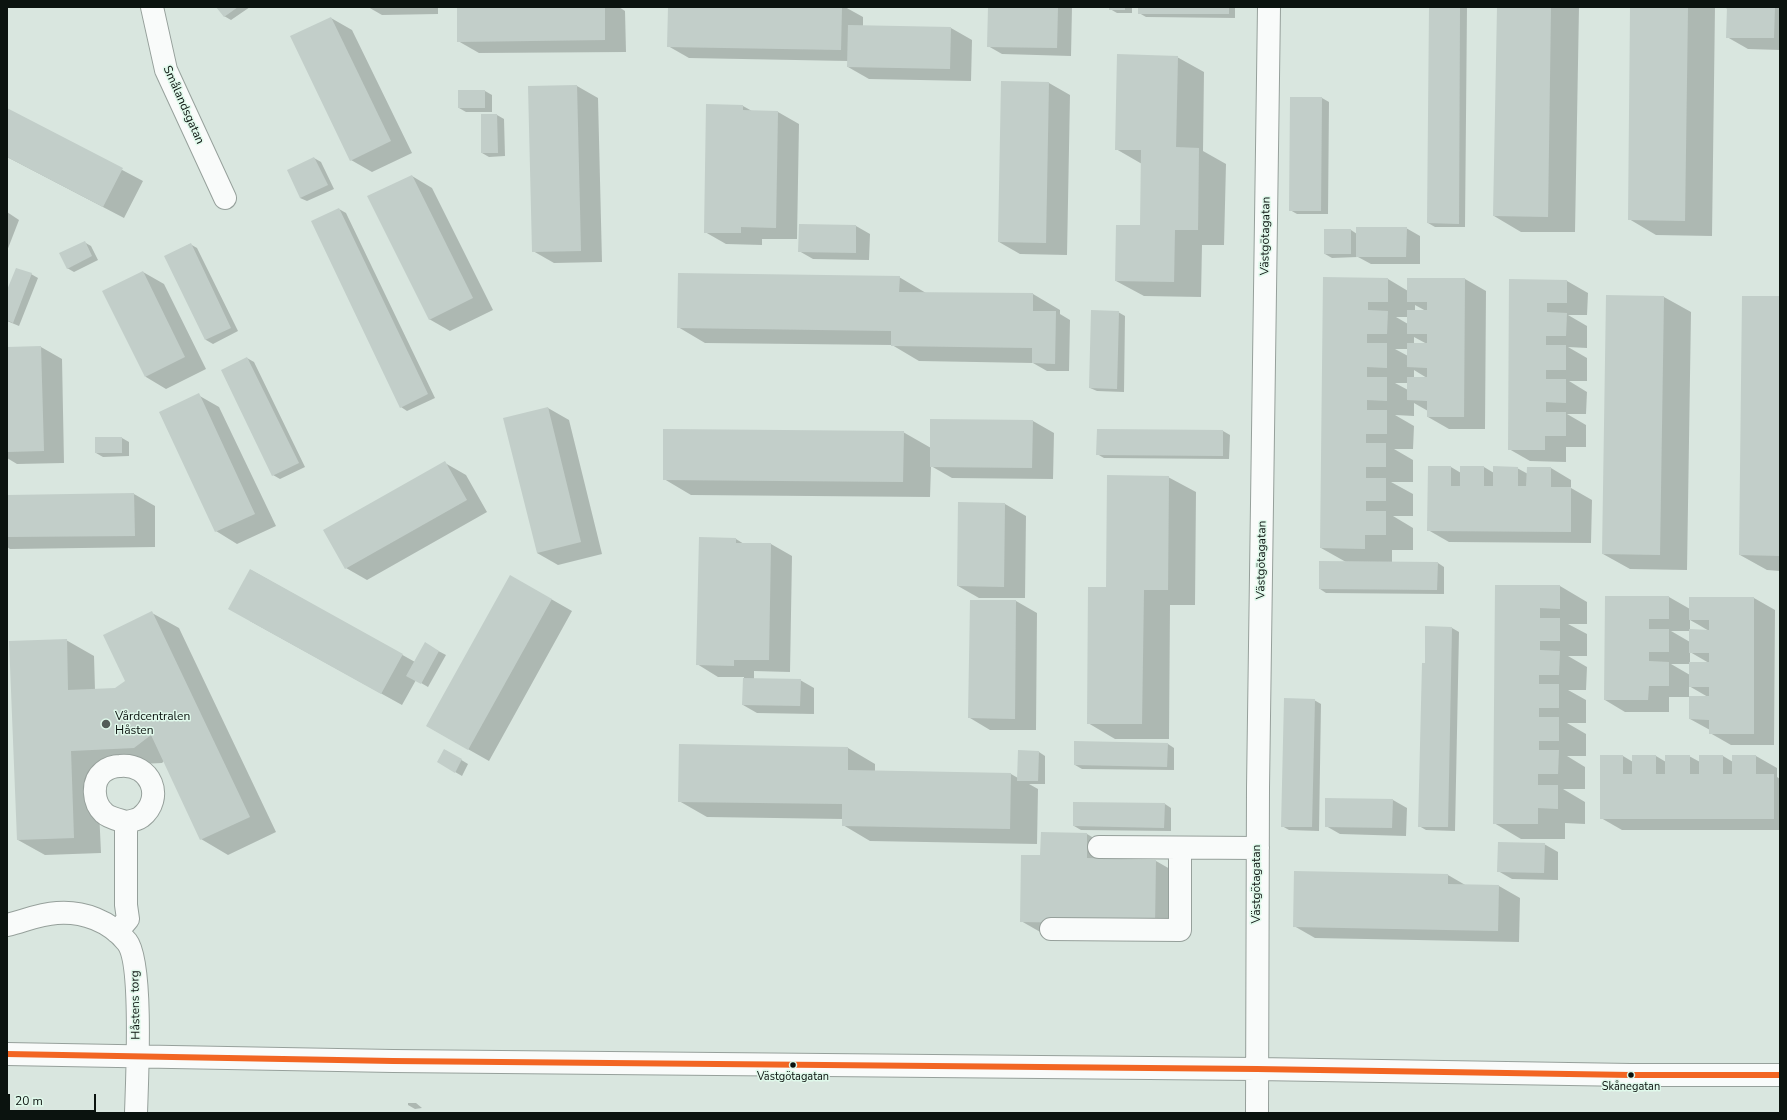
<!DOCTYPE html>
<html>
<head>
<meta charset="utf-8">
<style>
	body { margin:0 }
	#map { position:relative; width:1787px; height:1120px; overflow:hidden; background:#d9e6df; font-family:"Nunito Sans",sans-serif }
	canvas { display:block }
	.frame { position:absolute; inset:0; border:8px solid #0b130f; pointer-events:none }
	.scale { position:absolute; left:8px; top:1094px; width:88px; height:18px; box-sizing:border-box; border:2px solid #0b130f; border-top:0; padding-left:5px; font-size:12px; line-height:14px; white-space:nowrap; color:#0b130f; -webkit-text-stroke:3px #e0f9eb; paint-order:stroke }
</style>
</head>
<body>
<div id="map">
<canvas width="1787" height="1120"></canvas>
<div class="frame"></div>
<div class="scale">20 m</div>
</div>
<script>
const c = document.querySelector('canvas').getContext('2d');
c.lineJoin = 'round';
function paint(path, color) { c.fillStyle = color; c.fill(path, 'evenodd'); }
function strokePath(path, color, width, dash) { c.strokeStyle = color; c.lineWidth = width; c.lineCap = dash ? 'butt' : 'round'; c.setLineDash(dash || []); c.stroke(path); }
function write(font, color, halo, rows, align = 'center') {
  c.font = font + ' "Nunito Sans",sans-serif'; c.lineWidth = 3; c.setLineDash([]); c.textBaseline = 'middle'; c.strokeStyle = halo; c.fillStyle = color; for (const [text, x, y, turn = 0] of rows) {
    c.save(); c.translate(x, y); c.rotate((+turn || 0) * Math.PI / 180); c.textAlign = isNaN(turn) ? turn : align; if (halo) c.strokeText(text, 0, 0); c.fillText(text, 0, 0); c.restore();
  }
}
paint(new Path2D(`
	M 218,7 L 250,7 L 231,20 L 224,16 Z
	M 368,7 L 438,7 L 438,14 L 382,15 Z
	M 458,7 L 619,7 L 625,11 L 626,52 L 479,53 L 458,41 Z
	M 669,7 L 845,7 L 863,17 L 863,26 L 951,28 L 972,40 L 971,81 L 869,79 L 848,67 L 848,61 L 689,58 L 668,46 Z
	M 989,7 L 1072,7 L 1071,56 L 1002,54 L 988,46 Z
	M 1110,7 L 1132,7 L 1132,13 L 1117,13 L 1110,9 Z
	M 1139,7 L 1235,7 L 1235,18 L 1146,17 L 1139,13 Z
	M 1430,7 L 1467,7 L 1465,227 L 1435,227 L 1428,223 Z
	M 1498,7 L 1579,7 L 1575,232 L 1521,232 L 1494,216 Z
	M 1631,7 L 1715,7 L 1712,236 L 1656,235 L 1629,219 Z
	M 1724,7 L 1780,7 L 1780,50 L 1748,49 L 1727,37 L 1728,9 Z
	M 331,18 L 352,30 L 412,153 L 372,172 L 351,160 Z
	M 1177,57 L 1204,72 L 1203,151 L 1226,164 L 1224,245 L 1202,245 L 1201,297 L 1144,296 L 1116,281 L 1141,226 L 1142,164 L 1116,149 Z
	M 1002,82 L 1049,83 L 1070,95 L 1067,255 L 1020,254 L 999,242 Z
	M 577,86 L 598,98 L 602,262 L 554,263 L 533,251 Z
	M 459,91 L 485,91 L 492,95 L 492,112 L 466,112 L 459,108 Z
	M 1322,98 L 1329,102 L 1328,214 L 1297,214 L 1290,210 Z
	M 707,105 L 743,106 L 752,111 L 778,112 L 799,124 L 797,239 L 762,239 L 762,245 L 726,244 L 705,232 Z
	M 7,109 L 143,181 L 124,218 L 7,157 Z
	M 482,115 L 497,115 L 504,119 L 505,156 L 489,157 L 482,153 Z
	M 314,158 L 321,162 L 334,189 L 307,201 L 300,198 Z
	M 412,176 L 432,188 L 493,310 L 450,331 L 429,319 Z
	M 339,209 L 346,213 L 435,398 L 407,411 L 401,407 Z
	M 7,212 L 19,220 L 7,251 Z
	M 856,226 L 870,234 L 869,260 L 813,259 L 799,251 Z
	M 1406,228 L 1420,236 L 1420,264 L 1371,264 L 1358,257 L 1332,258 L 1325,254 L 1325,230 L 1351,230 L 1357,234 Z
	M 84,242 L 91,246 L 98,260 L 74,272 L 67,268 Z
	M 190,244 L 197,248 L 238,331 L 213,344 L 206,340 L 166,256 Z
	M 143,272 L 164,284 L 206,369 L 166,389 L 146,377 Z
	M 31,274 L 38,278 L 19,326 L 7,321 L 7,293 Z
	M 899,277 L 926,293 L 1033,294 L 1060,310 L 1060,314 L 1070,320 L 1069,371 L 1047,371 L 1033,363 L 919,361 L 892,345 L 705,343 L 678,327 Z
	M 1324,278 L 1388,279 L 1408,291 L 1465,279 L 1486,291 L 1485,429 L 1449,429 L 1428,417 L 1428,411 L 1414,403 L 1414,416 L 1395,415 L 1414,426 L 1413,449 L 1394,449 L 1413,460 L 1413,482 L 1391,482 L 1413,494 L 1413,516 L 1393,516 L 1413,528 L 1413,550 L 1392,550 L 1392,563 L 1438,563 L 1444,567 L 1444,594 L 1326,593 L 1320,589 L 1346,562 L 1321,548 ZM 1415,305 L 1426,311 L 1415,311 ZM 1396,317 L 1408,317 L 1408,324 ZM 1414,337 L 1427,344 L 1414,344 ZM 1395,349 L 1408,349 L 1408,356 ZM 1414,370 L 1427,378 L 1414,378 ZM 1395,383 L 1408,383 L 1408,390 Z
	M 1510,280 L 1567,281 L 1588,293 L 1587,315 L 1568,315 L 1587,326 L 1587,348 L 1568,347 L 1587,358 L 1587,381 L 1569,381 L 1587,392 L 1586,414 L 1567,414 L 1586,425 L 1586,447 L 1566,447 L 1566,462 L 1530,461 L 1509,449 Z
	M 1664,297 L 1691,312 L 1687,570 L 1630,569 L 1603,554 Z
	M 1780,297 L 1780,571 L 1767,570 L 1740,555 Z
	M 1118,312 L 1125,316 L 1124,392 L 1097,391 L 1090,388 Z
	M 41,347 L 62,359 L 64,463 L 17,464 L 7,458 L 7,348 Z
	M 247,358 L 254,362 L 305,467 L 280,479 L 273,475 Z
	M 198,395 L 219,407 L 276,526 L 237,544 L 216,531 L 160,413 Z
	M 548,408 L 569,420 L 602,554 L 558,565 L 537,553 Z
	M 1033,421 L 1054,433 L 1053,479 L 952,478 L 931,466 L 930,497 L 691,495 L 664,479 L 903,432 L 931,448 Z
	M 1223,431 L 1230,435 L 1229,459 L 1104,458 L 1097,454 Z
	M 122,438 L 129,442 L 129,456 L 103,457 L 96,453 Z
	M 445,463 L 466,475 L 487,512 L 367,580 L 346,568 Z
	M 1429,467 L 1451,467 L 1461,473 L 1484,467 L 1494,473 L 1517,468 L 1528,474 L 1551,468 L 1571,480 L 1571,488 L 1592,500 L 1591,543 L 1449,542 L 1428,530 Z
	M 1168,477 L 1196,492 L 1195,605 L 1170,605 L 1169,739 L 1115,739 L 1088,723 L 1107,588 Z
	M 134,494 L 155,506 L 155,547 L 10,549 L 7,547 L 7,496 Z
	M 1005,504 L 1026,516 L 1025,598 L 979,598 L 958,586 Z
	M 736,539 L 744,544 L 771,544 L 792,556 L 790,672 L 754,671 L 754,679 L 800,680 L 814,688 L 814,714 L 757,713 L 743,705 L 744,677 L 718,677 L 697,664 Z
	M 251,570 L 415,662 L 425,644 L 446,655 L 428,687 L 416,680 L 402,705 L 250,621 Z
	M 1496,586 L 1560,586 L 1587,602 L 1587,624 L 1568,624 L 1587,634 L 1587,656 L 1568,656 L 1587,667 L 1586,690 L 1568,690 L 1586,700 L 1586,723 L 1567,723 L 1586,734 L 1586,756 L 1567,756 L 1585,767 L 1585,789 L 1563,789 L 1585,802 L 1585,824 L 1565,823 L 1565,839 L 1521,839 L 1494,823 Z
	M 1606,597 L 1669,597 L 1690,609 L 1754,598 L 1775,610 L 1774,745 L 1731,745 L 1710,733 L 1710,730 L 1690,719 L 1690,697 L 1669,697 L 1669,712 L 1625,712 L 1605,700 ZM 1690,620 L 1699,625 L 1709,631 L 1690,630 ZM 1671,631 L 1690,631 L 1690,642 ZM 1690,652 L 1709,663 L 1690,663 ZM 1671,664 L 1690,664 L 1690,675 ZM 1689,686 L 1708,697 L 1689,697 Z
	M 551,599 L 572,611 L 489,761 L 427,726 Z
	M 1016,601 L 1037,613 L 1036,730 L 990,730 L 970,718 Z
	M 152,613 L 179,628 L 276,832 L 228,855 L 201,839 L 164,761 L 162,763 L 97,766 L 101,853 L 45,855 L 18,840 L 66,640 L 94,656 L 95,690 L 115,689 L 126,682 Z
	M 1452,628 L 1459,632 L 1455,831 L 1426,830 L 1419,826 L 1426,664 Z
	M 1314,700 L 1321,704 L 1319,831 L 1289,830 L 1282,826 Z
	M 1168,744 L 1174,748 L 1174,770 L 1082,769 L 1075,765 Z
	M 848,748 L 875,764 L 875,771 L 1011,774 L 1018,778 L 1039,752 L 1045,756 L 1045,784 L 1029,784 L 1038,789 L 1037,844 L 870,841 L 843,825 L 843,819 L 707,817 L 679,801 Z
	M 445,750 L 468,764 L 462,776 L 438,762 Z
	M 1601,756 L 1623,756 L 1633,762 L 1633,756 L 1656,756 L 1666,762 L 1689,756 L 1700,762 L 1723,756 L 1733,762 L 1756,756 L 1777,768 L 1777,777 L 1780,779 L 1780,830 L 1622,830 L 1601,818 Z
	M 1393,800 L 1407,808 L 1406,836 L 1340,834 L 1326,826 Z
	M 1165,804 L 1171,808 L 1171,831 L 1081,830 L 1074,826 Z
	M 1087,834 L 1107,846 L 1107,860 L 1156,861 L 1177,873 L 1176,936 L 1042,933 L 1021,921 L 1041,856 Z
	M 1544,844 L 1558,852 L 1558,880 L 1512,879 L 1498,871 Z
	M 1295,872 L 1448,875 L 1467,886 L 1499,886 L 1520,898 L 1519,942 L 1315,938 L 1294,926 Z
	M 408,1103 L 416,1103 L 422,1108 L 415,1109 L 408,1105 Z`), '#0003');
paint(new Path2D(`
	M 216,7 L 238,7 L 224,17 Z
	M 457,7 L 605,7 L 605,40 L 457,42 Z
	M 668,7 L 842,7 L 841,50 L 667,47 Z
	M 988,7 L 1058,7 L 1057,48 L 987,47 Z
	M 1109,7 L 1125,7 L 1125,10 L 1109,10 Z
	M 1138,7 L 1229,7 L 1229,14 L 1138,14 Z
	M 1429,7 L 1460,7 L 1459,224 L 1427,223 Z
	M 1497,7 L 1551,7 L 1548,217 L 1493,216 Z
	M 1630,7 L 1688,7 L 1685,221 L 1628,220 Z
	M 1727,7 L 1775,7 L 1774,38 L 1726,38 Z
	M 331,17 L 391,141 L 350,161 L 290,36 Z
	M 848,25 L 951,27 L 950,69 L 847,67 Z
	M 1117,54 L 1178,56 L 1176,147 L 1199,148 L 1198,230 L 1175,230 L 1174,282 L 1115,281 L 1116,225 L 1140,225 L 1141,150 L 1115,150 Z
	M 1001,81 L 1049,82 L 1046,243 L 998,242 Z
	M 577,85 L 581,251 L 532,252 L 528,86 Z
	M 458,90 L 485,90 L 485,108 L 458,108 Z
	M 1290,97 L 1322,97 L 1321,211 L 1289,211 Z
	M 706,104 L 743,105 L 743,110 L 778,111 L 776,228 L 741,227 L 741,233 L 704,233 Z
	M 7,108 L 123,168 L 103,207 L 7,157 Z
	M 481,114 L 497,114 L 498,153 L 481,153 Z
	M 314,157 L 328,185 L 300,198 L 287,170 Z
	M 412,175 L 473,298 L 429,320 L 367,196 Z
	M 339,208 L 428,394 L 400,408 L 311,221 Z
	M 799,224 L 856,225 L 856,253 L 798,252 Z
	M 1356,227 L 1407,227 L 1406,257 L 1356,257 Z
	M 1324,229 L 1351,229 L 1351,254 L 1324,254 Z
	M 85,241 L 92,256 L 67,269 L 59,253 Z
	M 191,243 L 231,328 L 205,340 L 164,256 Z
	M 16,268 L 32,273 L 13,323 L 7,320 L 7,290 Z
	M 143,271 L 185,357 L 145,377 L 102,291 Z
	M 678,273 L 900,276 L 899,292 L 1033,293 L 1033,311 L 1056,311 L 1055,364 L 1032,363 L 1032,348 L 891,346 L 891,331 L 677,328 Z
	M 1323,277 L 1388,278 L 1388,302 L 1368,302 L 1368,310 L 1388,311 L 1387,334 L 1367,334 L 1367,343 L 1387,343 L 1387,368 L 1367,367 L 1367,377 L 1387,377 L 1387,401 L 1367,400 L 1367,410 L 1387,410 L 1387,434 L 1366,434 L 1366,443 L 1386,443 L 1386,467 L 1366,467 L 1366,478 L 1386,478 L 1386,501 L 1366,501 L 1366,511 L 1386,511 L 1386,535 L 1365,535 L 1365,549 L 1320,548 Z
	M 1407,278 L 1465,278 L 1464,417 L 1427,417 L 1427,401 L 1407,400 L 1407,377 L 1427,377 L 1427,368 L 1407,367 L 1407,343 L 1427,343 L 1427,334 L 1407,334 L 1407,310 L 1427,310 L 1427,302 L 1407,302 Z
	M 1509,279 L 1567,280 L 1567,303 L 1547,303 L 1547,312 L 1567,313 L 1566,336 L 1546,336 L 1546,345 L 1566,345 L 1566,370 L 1546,370 L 1546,379 L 1566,379 L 1566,403 L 1546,402 L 1546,412 L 1566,412 L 1566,436 L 1545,436 L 1545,450 L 1508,450 Z
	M 1606,295 L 1664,296 L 1660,555 L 1602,554 Z
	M 1742,296 L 1780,296 L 1780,556 L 1739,555 Z
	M 1091,310 L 1119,311 L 1117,389 L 1089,388 Z
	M 41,346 L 44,451 L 7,452 L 7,347 Z
	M 247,357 L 299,463 L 272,476 L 221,370 Z
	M 199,393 L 255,514 L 215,532 L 159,412 Z
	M 548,407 L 581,542 L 537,553 L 503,418 Z
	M 930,419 L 1033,420 L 1032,468 L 930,467 Z
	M 663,429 L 904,431 L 903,482 L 663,480 Z
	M 1097,429 L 1223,430 L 1223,456 L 1096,455 Z
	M 95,437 L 122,437 L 122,453 L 95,453 Z
	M 445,461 L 467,500 L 345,569 L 323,530 Z
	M 1428,466 L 1451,466 L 1451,486 L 1460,486 L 1460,466 L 1484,466 L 1484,486 L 1493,486 L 1493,466 L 1518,467 L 1518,486 L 1526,486 L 1527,467 L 1551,467 L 1551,487 L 1571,487 L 1571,532 L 1427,531 Z
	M 1107,475 L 1169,476 L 1168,590 L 1144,590 L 1142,724 L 1087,724 L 1088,587 L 1106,587 Z
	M 134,493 L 135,536 L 7,537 L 7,495 Z
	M 958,502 L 1005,503 L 1004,587 L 957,586 Z
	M 699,537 L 736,538 L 736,543 L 771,543 L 769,660 L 734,660 L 734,666 L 696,665 Z
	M 1319,561 L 1438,562 L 1437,590 L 1319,589 Z
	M 250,569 L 403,654 L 381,694 L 228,609 Z
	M 510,575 L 552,599 L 468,750 L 426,726 Z
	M 1495,585 L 1560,585 L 1560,609 L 1540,608 L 1540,618 L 1560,618 L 1560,641 L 1540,641 L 1540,650 L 1560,651 L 1559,675 L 1539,675 L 1539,684 L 1559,684 L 1559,708 L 1539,708 L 1539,717 L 1559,717 L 1559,741 L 1539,741 L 1539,750 L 1559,750 L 1558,774 L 1538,774 L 1538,785 L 1558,785 L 1558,809 L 1538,808 L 1538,824 L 1493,824 Z
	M 1605,596 L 1669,596 L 1669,619 L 1649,619 L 1649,629 L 1669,629 L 1669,652 L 1649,652 L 1649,661 L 1669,662 L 1669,686 L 1649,686 L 1648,700 L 1604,700 Z
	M 1689,597 L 1754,597 L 1754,734 L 1709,734 L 1709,720 L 1689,719 L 1689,696 L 1709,696 L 1709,687 L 1689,687 L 1689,662 L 1709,662 L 1709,653 L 1689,653 L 1689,629 L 1709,630 L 1709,620 L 1689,620 Z
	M 970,600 L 1016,600 L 1015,719 L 968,718 Z
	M 152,611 L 250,817 L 200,840 L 151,735 L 134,748 L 71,751 L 74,838 L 17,840 L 9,641 L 67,639 L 68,690 L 115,688 L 125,681 L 103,635 Z
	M 1425,626 L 1452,627 L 1448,827 L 1418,827 L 1422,663 L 1425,663 Z
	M 425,642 L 439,651 L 421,684 L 406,676 Z
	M 743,678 L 801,679 L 800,706 L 742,705 Z
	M 1284,698 L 1315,699 L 1312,827 L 1281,827 Z
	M 1074,741 L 1168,743 L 1167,767 L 1074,765 Z
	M 679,744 L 848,747 L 848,770 L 1011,773 L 1010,829 L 842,826 L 842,804 L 678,802 Z
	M 444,749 L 462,759 L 455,773 L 437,762 Z
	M 1018,750 L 1039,751 L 1038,781 L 1017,781 Z
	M 1600,755 L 1623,755 L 1623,774 L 1632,774 L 1632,755 L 1656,755 L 1656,774 L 1665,774 L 1665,755 L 1690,755 L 1690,774 L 1699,774 L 1699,755 L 1723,755 L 1723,774 L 1732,774 L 1732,755 L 1756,755 L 1756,774 L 1774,774 L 1774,819 L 1600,819 Z
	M 1325,798 L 1393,799 L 1392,828 L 1325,827 Z
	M 1073,802 L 1165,803 L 1164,828 L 1073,826 Z
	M 1041,832 L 1087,833 L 1087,858 L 1156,860 L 1155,924 L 1020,922 L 1021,855 L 1040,855 Z
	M 1498,842 L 1545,843 L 1544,873 L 1497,872 Z
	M 1294,871 L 1448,874 L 1448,884 L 1499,885 L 1498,931 L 1293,927 Z`), '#c2cec9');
const minor = new Path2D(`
	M 152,7 L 166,70 L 225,198
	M 1099,847 L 1258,848
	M 7,925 C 24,921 39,914 57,913 C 83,911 110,921 127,942 C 143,962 137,1082 136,1113
	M 1051,929 L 1180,930 L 1180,848
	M 117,932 L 128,919 L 126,905 L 126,822 C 131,821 137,820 141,817 C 165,798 151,763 120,766 C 115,766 108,768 103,772 C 91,782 93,803 104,813 C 109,818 120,820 126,822
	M 7,1054 L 393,1061 L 1257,1069 L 1631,1075 L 1780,1075
	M 1257,1113 L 1258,787 L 1269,7`);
strokePath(minor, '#96a09b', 24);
strokePath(minor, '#f9fbfa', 22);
strokePath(new Path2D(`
	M 7,1054 L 393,1061 L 1257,1069 L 1631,1075 L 1780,1075`), '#f26522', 6);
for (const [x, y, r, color] of [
	[106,724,5,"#535d58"],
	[793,1065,3.5,"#0b130f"],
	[1631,1075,3.5,"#0b130f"]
]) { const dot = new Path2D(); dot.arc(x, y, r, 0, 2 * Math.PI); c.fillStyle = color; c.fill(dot); strokePath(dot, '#e0f9eb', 1.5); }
write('11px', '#0b130f', '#e0f9eb', [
	["Västgötagatan",793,1077],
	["Skånegatan",1631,1087]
]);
write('12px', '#0b130f', '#e0f9eb', [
	["Smålandsgatan",183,105,66],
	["Västgötagatan",1266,236,-89],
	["Västgötagatan",1262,560,-89],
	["Västgötagatan",1257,884,-90],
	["Håstens torg",136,1005,-91]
]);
write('12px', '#0b130f', '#e0f9eb', [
	["Vårdcentralen",115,717],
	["Håsten",115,731]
], 'left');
</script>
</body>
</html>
